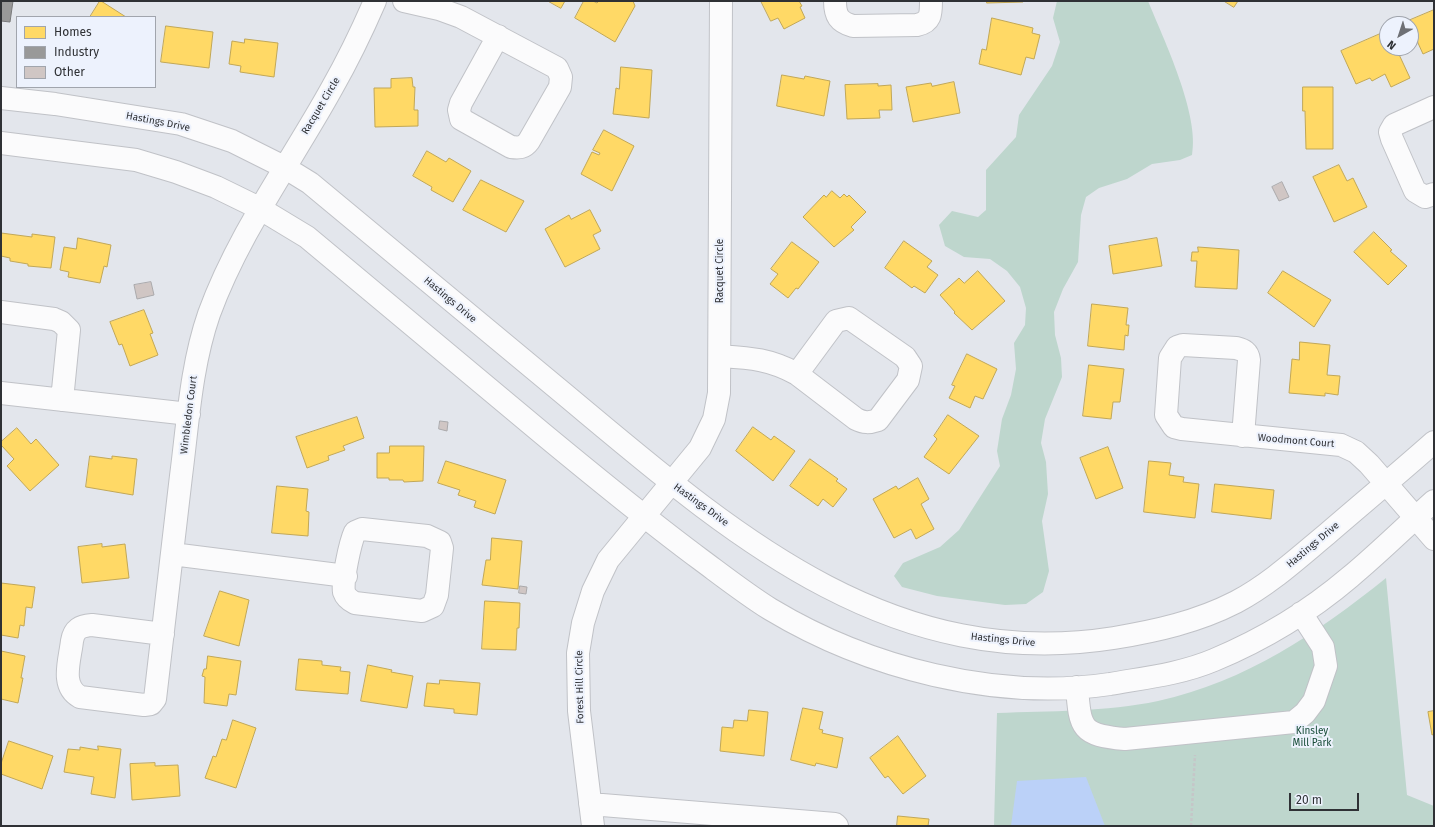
<!DOCTYPE html>
<html>
<head>
<meta charset="utf-8">
<style>
	body { margin:0 }
	#map { position:relative; width:1435px; height:827px; overflow:hidden; background:#e3e6ec; font-family:"Fira Sans",sans-serif }
	canvas { display:block }
	.frame { position:absolute; inset:0; border:2px solid #2f3135; pointer-events:none }
	.legend { position:absolute; left:16px; top:16px; width:140px; height:72px; box-sizing:border-box; background:#edf2fd; border:1px solid #a1a5ad; margin:0; padding:5px 7px; list-style:none; font-size:12px; color:#2f3135 }
	.legend li { display:flex; align-items:center; gap:8px; height:20px }
	.legend b { width:20px; border:1px solid #a1a5ad }
	.north { position:absolute; left:1379px; top:16px; width:40px; height:40px; box-sizing:border-box; background:#edf2fd; border:1px solid #a1a5ad; border-radius:50%; rotate:219deg; font-size:11px; font-weight:700; line-height:16px; text-align:center; color:#2f3135 }
	.north::after { content:''; display:block; margin:auto; width:14px; height:18px; background:#6e7075; clip-path:polygon(50% 0,100% 100%,50% 72%,0 100%) }
	.scale { position:absolute; left:1289px; top:793px; width:70px; height:18px; box-sizing:border-box; border:2px solid #2f3135; border-top:0; padding-left:5px; font-size:12px; line-height:14px; white-space:nowrap; color:#2f3135; -webkit-text-stroke:3px #edf2fd; paint-order:stroke }
</style>
</head>
<body>
<div id="map">
<canvas width="1435" height="827"></canvas>
<div class="frame"></div>
<ul class="legend">
<li><b style="height:11px;background:#ffd966"></b>Homes</li>
<li><b style="height:11px;background:#999"></b>Industry</li>
<li><b style="height:11px;background:#d0c6c4"></b>Other</li>
</ul>
<div class="north">N</div>
<div class="scale">20 m</div>
</div>
<script>
const c = document.querySelector('canvas').getContext('2d');
c.lineJoin = 'round';
function paint(path, color) { c.fillStyle = color; c.fill(path, 'evenodd'); }
function strokePath(path, color, width, dash) { c.strokeStyle = color; c.lineWidth = width; c.lineCap = dash ? 'butt' : 'round'; c.setLineDash(dash || []); c.stroke(path); }
function write(font, color, halo, rows, align = 'center') {
  c.font = font + ' "Fira Sans",sans-serif'; c.lineWidth = 4; c.setLineDash([]); c.textBaseline = 'middle'; c.strokeStyle = halo; c.fillStyle = color; for (const [text, x, y, turn = 0] of rows) {
    c.save(); c.translate(x, y); c.rotate((+turn || 0) * Math.PI / 180); c.textAlign = isNaN(turn) ? turn : align; if (halo) c.strokeText(text, 0, 0); c.fillText(text, 0, 0); c.restore();
  }
}
paint(new Path2D(`
	M 1057,1 L 1148,1 C 1164,40 1200,115 1192,155 L 1180,160 L 1152,164 L 1127,179 L 1099,188 L 1086,197 L 1081,215 L 1078,262 L 1063,289 L 1054,312 L 1055,335 L 1061,358 L 1062,377 L 1045,419 L 1041,443 L 1046,462 L 1048,494 L 1042,521 L 1049,571 L 1043,592 L 1026,604 L 1005,605 L 937,596 L 902,587 L 894,576 L 903,563 L 940,547 L 959,530 L 1000,466 L 997,451 L 1002,419 L 1011,395 L 1016,369 L 1014,343 L 1025,325 L 1026,308 L 1020,287 L 1007,271 L 990,259 L 964,257 L 945,246 L 939,225 L 952,211 L 978,217 L 986,210 L 986,170 L 1016,137 L 1019,115 L 1052,66 L 1060,42 L 1053,18 Z
	M 1386,578 L 1407,795 L 1434,806 L 1434,826 L 994,826 L 997,713 C 1050,711 1106,712 1158,701 C 1247,681 1316,634 1386,578 Z`), '#bed6cd');
paint(new Path2D(`
	M 1086,777 L 1105,826 L 1011,826 L 1017,781 Z`), '#bbd1f8');
const homes = new Path2D(`
	M 100,1 L 101,1 L 126,17 L 90,17 Z
	M 548,1 L 565,1 L 561,8 Z
	M 584,1 L 593,1 L 597,3 L 599,1 L 633,1 L 635,6 L 615,42 L 575,18 Z
	M 761,1 L 799,1 L 802,6 L 800,7 L 805,18 L 784,29 L 778,18 L 771,21 Z
	M 987,1 L 1023,1 L 1023,2 L 987,3 Z
	M 1224,1 L 1238,1 L 1234,7 Z
	M 1434,10 L 1434,49 L 1423,54 L 1408,21 Z
	M 992,18 L 1033,28 L 1032,33 L 1040,35 L 1034,59 L 1026,57 L 1021,75 L 979,64 L 982,49 L 986,50 Z
	M 166,26 L 213,32 L 209,68 L 161,62 Z
	M 1387,31 L 1387,48 L 1396,48 L 1410,78 L 1391,87 L 1385,74 L 1372,81 L 1370,78 L 1356,84 L 1341,51 Z
	M 245,39 L 278,43 L 274,77 L 240,72 L 241,66 L 229,64 L 232,41 L 244,43 Z
	M 621,67 L 652,70 L 649,118 L 613,114 L 616,88 L 619,89 Z
	M 782,75 L 804,79 L 805,76 L 830,81 L 824,116 L 777,106 Z
	M 412,78 L 413,87 L 415,87 L 414,110 L 418,110 L 418,126 L 375,127 L 374,88 L 391,88 L 391,79 Z
	M 954,82 L 960,113 L 913,122 L 906,87 L 931,83 L 932,86 Z
	M 878,84 L 878,86 L 891,85 L 892,110 L 879,110 L 880,118 L 847,119 L 845,85 Z
	M 1303,87 L 1333,87 L 1333,149 L 1306,149 L 1305,111 L 1303,111 Z
	M 604,130 L 634,146 L 612,191 L 581,174 L 592,152 L 599,155 L 600,153 L 593,150 Z
	M 427,151 L 446,162 L 449,158 L 471,171 L 453,202 L 431,190 L 432,187 L 413,176 Z
	M 1339,165 L 1347,181 L 1353,178 L 1367,207 L 1334,222 L 1313,177 Z
	M 481,180 L 524,201 L 506,232 L 463,210 Z
	M 832,191 L 840,198 L 844,194 L 847,197 L 849,195 L 866,212 L 851,227 L 854,230 L 834,247 L 803,217 L 824,195 L 826,197 Z
	M 590,210 L 601,231 L 593,235 L 600,249 L 565,267 L 545,229 L 569,215 L 571,219 Z
	M 1374,232 L 1392,250 L 1390,251 L 1407,266 L 1388,285 L 1354,252 Z
	M 1,233 L 32,237 L 32,234 L 55,237 L 51,268 L 28,266 L 28,264 L 10,261 L 10,258 L 1,256 Z
	M 78,238 L 111,245 L 107,267 L 104,266 L 100,283 L 68,277 L 69,272 L 60,270 L 64,247 L 76,249 Z
	M 1157,238 L 1162,266 L 1113,274 L 1109,246 Z
	M 904,241 L 932,261 L 927,267 L 938,275 L 925,293 L 914,286 L 912,288 L 885,268 Z
	M 792,242 L 819,262 L 798,289 L 796,288 L 788,298 L 770,284 L 778,274 L 771,269 Z
	M 1198,247 L 1239,250 L 1237,289 L 1195,287 L 1197,261 L 1191,261 L 1192,252 L 1198,252 Z
	M 978,271 L 1005,301 L 972,330 L 954,313 L 955,312 L 940,295 L 959,278 L 964,283 Z
	M 1283,271 L 1331,300 L 1314,327 L 1268,293 Z
	M 1092,304 L 1128,308 L 1126,325 L 1129,325 L 1128,336 L 1125,335 L 1124,350 L 1088,346 Z
	M 144,310 L 153,333 L 150,334 L 158,355 L 130,366 L 122,344 L 119,345 L 110,322 Z
	M 1300,342 L 1330,345 L 1327,375 L 1340,376 L 1338,395 L 1325,393 L 1325,396 L 1289,393 L 1292,359 L 1299,360 Z
	M 967,354 L 997,369 L 983,399 L 975,396 L 970,408 L 949,398 L 955,386 L 952,385 Z
	M 1089,365 L 1124,369 L 1120,402 L 1113,402 L 1111,419 L 1083,416 Z
	M 948,415 L 979,436 L 949,474 L 924,457 L 937,439 L 934,436 Z
	M 357,417 L 364,438 L 343,446 L 345,450 L 328,456 L 329,460 L 307,468 L 296,437 Z
	M 753,427 L 771,440 L 774,436 L 795,451 L 773,481 L 736,451 Z
	M 17,428 L 31,444 L 36,439 L 59,465 L 30,491 L 7,466 L 14,459 L 1,445 L 1,442 Z
	M 390,446 L 424,446 L 423,481 L 404,482 L 403,480 L 389,480 L 389,478 L 377,478 L 377,453 L 389,453 Z
	M 1108,447 L 1123,488 L 1096,499 L 1080,458 Z
	M 90,456 L 112,459 L 112,456 L 137,459 L 133,495 L 86,487 Z
	M 810,459 L 838,479 L 836,481 L 847,489 L 833,507 L 823,499 L 818,506 L 790,486 Z
	M 446,461 L 506,480 L 495,514 L 474,507 L 476,501 L 458,495 L 460,490 L 438,483 Z
	M 1149,461 L 1171,463 L 1169,475 L 1184,477 L 1183,482 L 1199,484 L 1195,518 L 1144,512 Z
	M 918,478 L 929,499 L 921,504 L 934,529 L 916,539 L 911,529 L 894,538 L 873,499 L 896,486 L 898,489 Z
	M 1215,484 L 1274,490 L 1271,519 L 1212,512 Z
	M 277,486 L 308,489 L 306,511 L 309,512 L 308,536 L 272,533 Z
	M 492,538 L 522,541 L 518,589 L 482,585 L 486,560 L 490,560 Z
	M 102,544 L 102,547 L 125,544 L 129,578 L 82,583 L 78,547 Z
	M 1,583 L 35,587 L 32,608 L 26,607 L 24,626 L 20,625 L 18,638 L 1,635 Z
	M 220,591 L 249,600 L 239,646 L 204,636 Z
	M 485,601 L 520,603 L 519,628 L 517,628 L 516,650 L 482,649 Z
	M 1,651 L 25,656 L 21,678 L 23,678 L 18,703 L 1,699 Z
	M 208,656 L 241,661 L 236,695 L 229,694 L 227,706 L 204,703 L 205,677 L 202,676 L 204,669 L 206,669 Z
	M 299,659 L 322,661 L 322,665 L 341,667 L 340,671 L 350,672 L 348,694 L 296,690 Z
	M 368,665 L 392,670 L 391,672 L 413,676 L 407,708 L 361,701 Z
	M 440,680 L 480,683 L 477,715 L 454,713 L 454,709 L 424,706 L 427,683 L 439,684 Z
	M 803,708 L 823,712 L 819,729 L 823,730 L 822,733 L 843,738 L 837,768 L 816,763 L 815,766 L 791,760 Z
	M 749,710 L 768,712 L 764,756 L 720,751 L 722,727 L 733,728 L 734,720 L 747,721 Z
	M 1434,711 L 1434,734 L 1432,735 L 1428,712 Z
	M 233,720 L 256,728 L 236,788 L 205,778 L 213,756 L 216,757 L 222,739 L 226,740 Z
	M 898,736 L 926,776 L 903,794 L 888,776 L 885,778 L 870,758 Z
	M 9,741 L 53,756 L 42,789 L 1,774 L 1,764 Z
	M 98,746 L 121,749 L 115,798 L 91,794 L 94,777 L 64,772 L 68,749 L 80,750 L 80,747 L 98,750 Z
	M 155,763 L 155,766 L 178,765 L 180,796 L 132,800 L 130,764 Z
	M 898,816 L 929,819 L 928,826 L 897,826 Z`);
paint(homes, '#ffd966');
strokePath(homes, '#c1a757', 1);
const industry = new Path2D(`
	M 1,1 L 13,1 L 10,22 L 1,21 Z`);
paint(industry, '#999');
strokePath(industry, '#797a7b', 1);
const building = new Path2D(`
	M 1282,182 L 1289,197 L 1279,201 L 1272,187 Z
	M 151,282 L 154,295 L 137,299 L 134,285 Z
	M 440,421 L 448,422 L 447,431 L 439,429 Z
	M 520,586 L 527,587 L 526,594 L 519,593 Z`);
paint(building, '#d0c6c4');
strokePath(building, '#aaa9ab', 1);
const minor = new Path2D(`
	M 404,1 L 439,9 L 461,17 L 557,68 L 561,77 L 560,87 L 529,141 C 524,148 519,148 511,147 L 461,119 L 459,110 L 461,103 L 498,36
	M 835,1 C 835,16 839,22 853,26 L 917,25 C 931,22 931,14 931,1
	M 1,98 L 55,104 L 181,124 L 232,141 L 284,167 L 310,183 C 394,253 479,323 563,393 C 725,528 886,674 1114,638 C 1156,631 1197,622 1236,602 C 1270,584 1298,558 1327,534 C 1363,503 1399,473 1434,442
	M 1434,107 L 1394,125 L 1390,132 L 1392,139 L 1415,191 L 1425,197 L 1434,194
	M 1,143 L 136,160 L 176,172 L 216,187 L 259,208 L 307,237 C 386,303 465,368 543,434 C 595,477 646,519 700,559 C 723,576 746,594 770,609 C 868,668 996,701 1110,684 C 1144,678 1181,674 1214,660 C 1262,640 1310,611 1350,577 C 1379,553 1406,526 1434,501
	M 1,312 L 54,319 L 61,322 L 69,330 L 62,400
	M 720,356 C 750,358 770,359 797,374 L 836,321 L 849,318 L 905,357 L 911,366 L 908,380 L 878,420 C 869,423 864,423 856,419 L 797,374
	M 1,393 L 189,414
	M 1243,436 L 1249,360 C 1248,352 1244,350 1236,348 L 1183,345 L 1177,347 L 1170,358 L 1166,415 L 1174,427 L 1182,429 L 1341,445 L 1356,452 L 1369,464 L 1434,539
	M 362,529 L 427,536 L 440,542 L 442,548 L 437,595 L 433,606 L 422,611 L 355,603 C 351,601 346,598 344,592 C 342,581 350,543 355,532 Z
	M 172,554 L 346,576
	M 163,634 L 92,625 C 80,626 74,629 72,641 C 70,660 60,686 80,697 L 144,705 L 151,704 L 155,699 C 164,624 173,550 181,476 C 188,422 191,366 209,314 C 239,232 290,164 332,88 C 348,60 362,31 375,1
	M 1077,687 C 1080,729 1081,735 1125,739 L 1294,722 L 1305,713 L 1314,701 L 1326,666 L 1323,647 L 1301,613
	M 590,804 L 835,824 L 837,826
	M 593,826 L 579,711 L 578,653 L 583,623 L 593,591 L 608,560 L 700,448 L 714,419 L 719,393 L 721,1`);
strokePath(minor, '#c0c2c7', 24);
strokePath(new Path2D(`
	M 1191,826 L 1195,755`), '#c5c6c8', 2.5, [3, 2]);
strokePath(minor, '#fbfbfc', 22);
write('10px', '#2f3135', '#edf2fd', [
	["Racquet Circle",321,106,-59],
	["Hastings Drive",158,122,11],
	["Racquet Circle",720,271,-90],
	["Hastings Drive",450,300,40],
	["Wimbledon Court",189,415,-83],
	["Woodmont Court",1296,441,5],
	["Hastings Drive",701,505,36],
	["Hastings Drive",1313,545,-40],
	["Hastings Drive",1003,640,6],
	["Forest Hill Circle",580,687,-91]
]);
write('10px', '#144a35', '#edf2fd', [
	["Kinsley",1312,731],
	["Mill Park",1312,743]
]);
</script>
</body>
</html>
